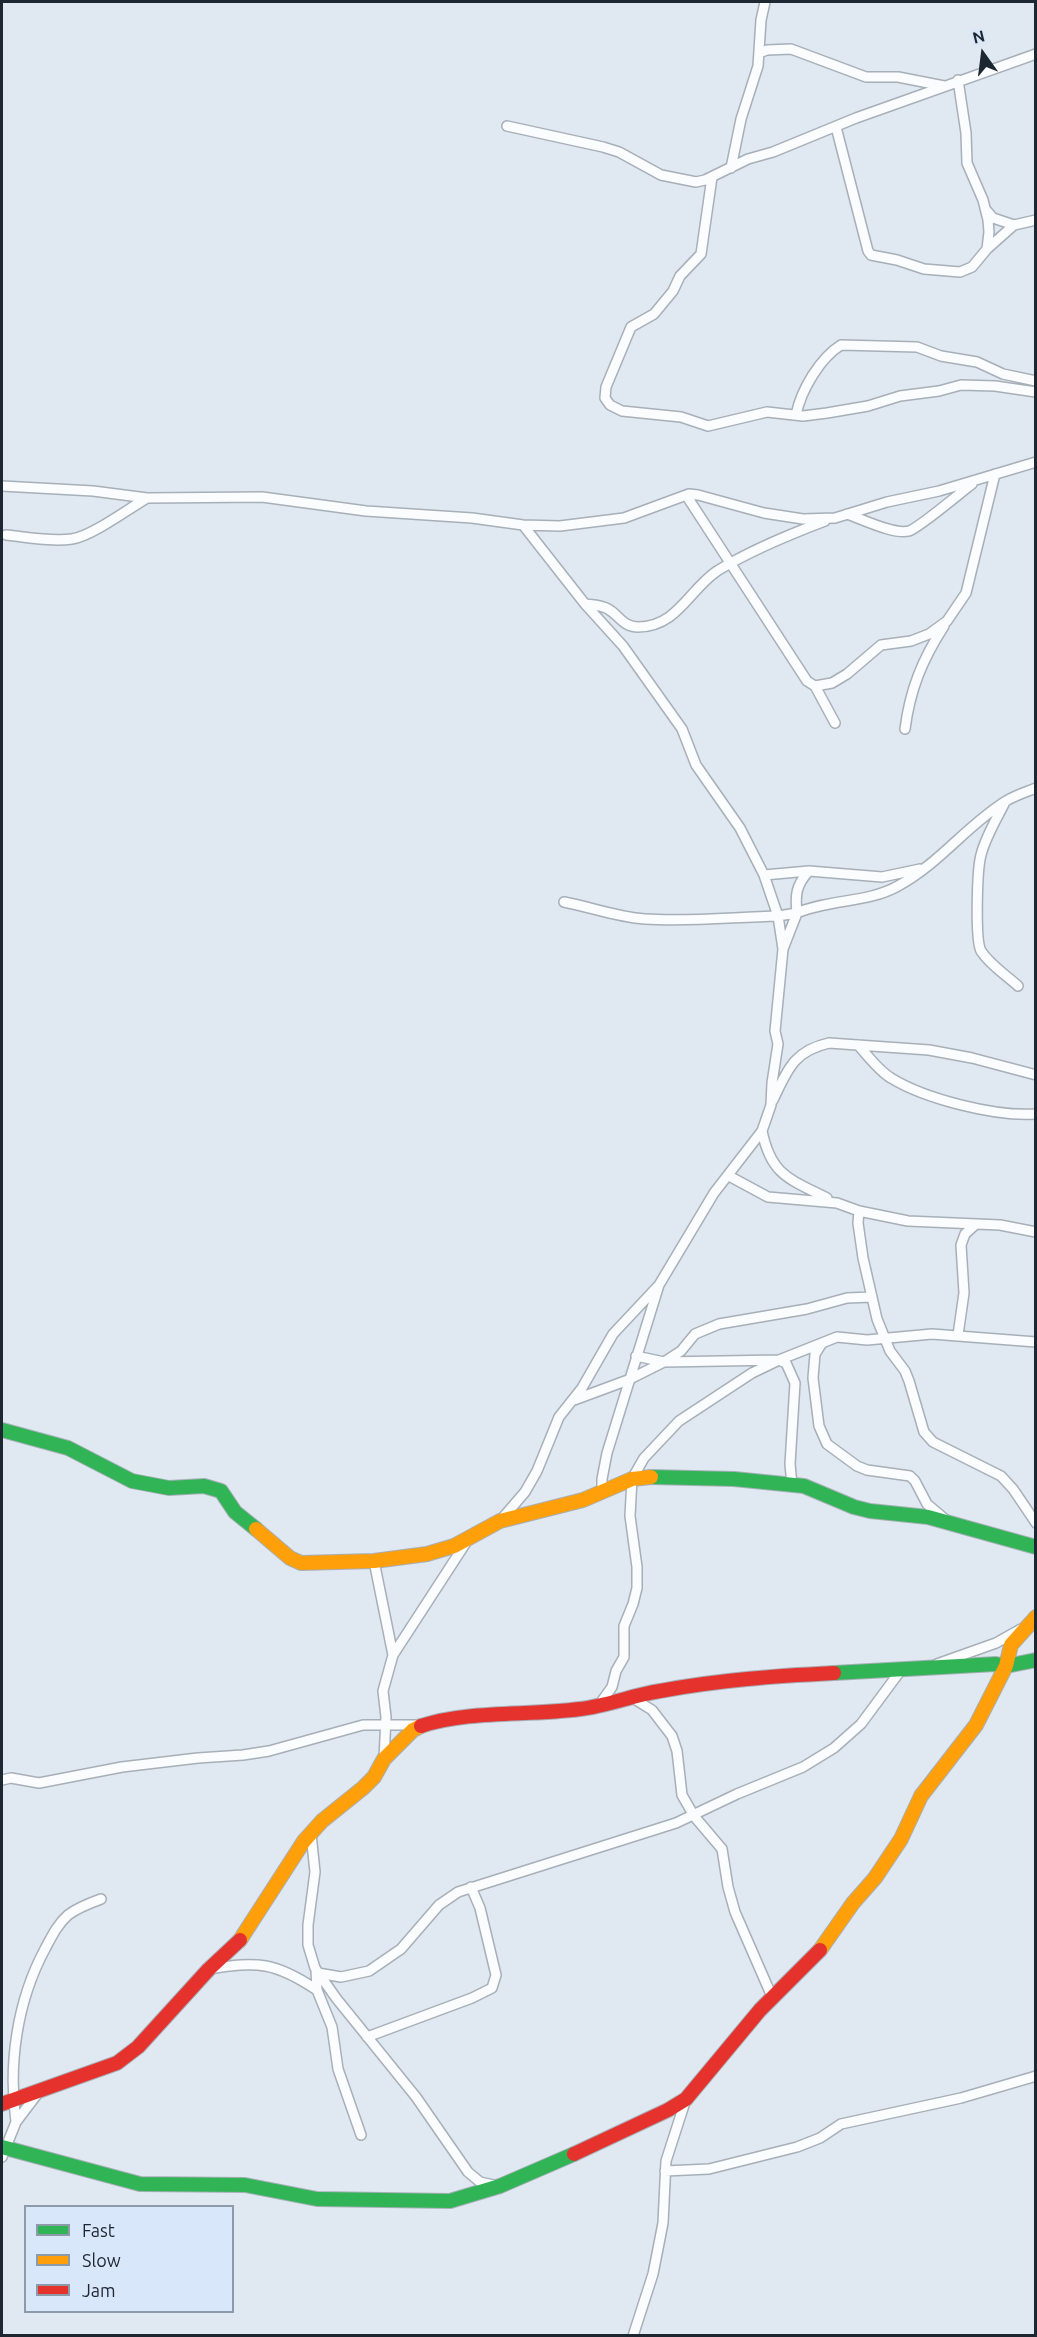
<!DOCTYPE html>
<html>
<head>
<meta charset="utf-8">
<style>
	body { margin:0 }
	#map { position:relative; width:1037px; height:2337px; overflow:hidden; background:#e0e8f1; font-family:Ubuntu,sans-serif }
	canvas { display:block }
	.frame { position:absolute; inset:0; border:3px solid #1d2732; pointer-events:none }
	.legend { position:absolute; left:24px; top:2205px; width:210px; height:108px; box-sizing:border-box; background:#d8e7f9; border:2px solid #8d9aa9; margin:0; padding:8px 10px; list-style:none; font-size:18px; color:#1d2732 }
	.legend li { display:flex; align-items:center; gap:12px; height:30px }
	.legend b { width:30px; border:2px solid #8d9aa9 }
	.north { position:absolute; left:953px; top:24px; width:60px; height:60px; -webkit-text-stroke:4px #d8e7f9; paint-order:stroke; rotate:346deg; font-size:16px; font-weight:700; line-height:24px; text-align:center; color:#1d2732 }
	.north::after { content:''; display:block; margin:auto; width:21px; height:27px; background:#1d2732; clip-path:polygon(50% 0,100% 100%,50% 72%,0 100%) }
</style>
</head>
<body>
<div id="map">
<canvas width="1037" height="2337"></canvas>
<div class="frame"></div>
<ul class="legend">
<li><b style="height:8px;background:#30b455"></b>Fast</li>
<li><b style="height:8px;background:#ff9f0a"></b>Slow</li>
<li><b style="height:8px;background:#e5322d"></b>Jam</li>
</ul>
<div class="north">N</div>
</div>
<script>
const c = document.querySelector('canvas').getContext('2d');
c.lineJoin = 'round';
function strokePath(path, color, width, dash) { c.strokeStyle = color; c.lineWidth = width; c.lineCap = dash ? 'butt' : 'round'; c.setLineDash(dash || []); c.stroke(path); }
const street = new Path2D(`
	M 759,53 L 767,50 L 791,49 L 866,77 L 898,77 L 944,86
	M 507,126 L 603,147 L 619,152 L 661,175 L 696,182 L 705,180 L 748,159 L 773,152 L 856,118 L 1036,54
	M 836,127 L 868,251 L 871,255 L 897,260 L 924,269 L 960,272 L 972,267 L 987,249 L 989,232 L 988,220 L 983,200 L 967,163 L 966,133 L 958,80
	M 731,168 L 741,119 L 758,66 L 761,20 L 765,2
	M 712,177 L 701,254 L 680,276 L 673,291 L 654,314 L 631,327 L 606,387 L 605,398 L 610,405 L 622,411 L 681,417 L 708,426 L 767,412 L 803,416 L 827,413 L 868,406 L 900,396 L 939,391 L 961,385 L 995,386 L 1036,392
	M 986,210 L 993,218 L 1014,225
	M 987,249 L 1014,225 L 1036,220
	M 796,415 C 801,390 820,358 841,345 L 917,347 L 941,356 L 977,362 L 1003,374 L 1036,381
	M 2,486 L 93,491 L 147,498 L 262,497 L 366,511 L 472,518 L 523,525 L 560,526 L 624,518 L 689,494 L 698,495 L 764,513 L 803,519 L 835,518 L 887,502 L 939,491 L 1036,462
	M 686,495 L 807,681 L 815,686 L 835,723
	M 847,514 C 862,519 894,535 909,531 C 919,528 960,493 972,484
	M 523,525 L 585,604 L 623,646 L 682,729 L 696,765 L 740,828 L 764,875 L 778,916 L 783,949
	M 6,535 C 27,537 51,542 72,539 C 92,536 128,509 147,498
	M 585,604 C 592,605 601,605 608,609 C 619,615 623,627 638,627 C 677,627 689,590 717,571 C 751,550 788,535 825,521
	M 815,686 L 832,683 L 847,674 L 881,645 L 911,641 L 929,634 L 947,621 L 966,593 L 995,474
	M 905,729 C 910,690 922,660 944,626
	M 1004,804 C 996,820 985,838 981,855 C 977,869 975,940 981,951 C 990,965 1006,975 1018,986
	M 764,875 L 809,871 L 882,877 L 920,869
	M 564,902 C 591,907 616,917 645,919 C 689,922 734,917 778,916 L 797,913 C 795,895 796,885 809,871
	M 858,1045 C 868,1056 879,1071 891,1078 C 925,1099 996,1117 1036,1114
	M 773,1100 C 787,1071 793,1051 829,1043 L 929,1050 L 972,1058 L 1036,1075
	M 762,1131 C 771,1175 789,1179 827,1198
	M 729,1176 L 768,1197 L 837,1203 L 859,1211 L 908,1221 L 1000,1225 L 1036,1232
	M 859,1211 L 858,1223 L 863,1258 L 877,1319 L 890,1351 L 905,1371 L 909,1381 L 924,1432 L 933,1442 L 1001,1476 L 1013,1489 L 1036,1523
	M 958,1335 L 964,1293 L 961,1245 L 965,1234 L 976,1224
	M 822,1343 L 815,1354 L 813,1378 L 819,1426 L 827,1444 L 857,1466 L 867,1470 L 910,1476 L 915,1481 L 927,1504 L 946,1520
	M 636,1356 L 664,1362 L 779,1360 L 786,1363 L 795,1383 L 790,1464 L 792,1485
	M 574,1400 L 628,1380 L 664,1362 L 681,1351 L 695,1334 L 719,1324 L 807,1309 L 847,1298 L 872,1297
	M 602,1492 L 602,1479 L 607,1453 L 659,1285 L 714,1193 L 762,1131 L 771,1105 L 772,1083 L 778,1044 L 775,1031 L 783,949 L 797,913 C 829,899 868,903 898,886 C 939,864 967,825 1006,801 C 1016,795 1026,792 1036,788
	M 500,1521 L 525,1492 L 537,1471 L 559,1417 L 582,1388 L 613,1334 L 658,1286
	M 374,1561 L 393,1655 L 383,1691 L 386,1717 L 384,1759
	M 393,1655 L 467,1541
	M 937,1664 L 996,1643 L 1021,1629
	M 631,1697 L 652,1710 L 672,1736 L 677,1751 L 682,1795 L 694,1816 L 722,1849 L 728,1887 L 735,1912 L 773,1999
	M 599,1705 L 612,1687 L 616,1671 L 624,1657 L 624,1626 L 633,1604 L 637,1588 L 637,1567 L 630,1516 L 632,1479 L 644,1458 L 679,1421 L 752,1373 L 779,1360 L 837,1337 L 867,1340 L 932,1334 L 1036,1342
	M 2,1780 L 11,1778 L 39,1783 L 122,1767 L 198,1758 L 243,1755 L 269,1751 L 363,1725 L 419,1725
	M 311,1834 L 315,1872 L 308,1925 L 308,1945 L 315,1968 L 336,1998 L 416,2097 L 468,2172 L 480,2182 L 498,2186
	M 209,1969 C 258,1961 275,1962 317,1990
	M 316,1970 L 317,1990 L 332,2027 L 338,2069 L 361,2135
	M 318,1973 L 341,1977 L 369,1971 L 401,1949 L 439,1905 L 458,1892 L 676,1823 L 737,1794 L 803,1767 L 834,1748 L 861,1724 L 901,1670
	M 367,2037 L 472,1998 L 492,1988 L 496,1975 L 480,1908 L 471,1887
	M 16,2122 C 8,2064 17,2001 45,1949 C 52,1936 57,1925 68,1915 C 77,1908 90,1903 101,1899
	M 2,2157 L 16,2122 L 38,2093
	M 665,2171 L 709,2169 L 797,2147 L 820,2138 L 841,2124 L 961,2098 L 1036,2076
	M 633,2336 L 653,2274 L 663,2223 L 666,2161 L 686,2099`);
const fast = new Path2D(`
	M 2,1430 L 68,1448 L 132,1481 L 169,1488 L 204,1486 L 221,1491 L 235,1512 L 256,1529
	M 651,1477 L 734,1479 L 804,1486 L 854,1507 L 870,1511 L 928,1517 L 1036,1547
	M 834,1673 L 996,1664 L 1006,1666 L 1036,1660
	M 2,2147 L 140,2184 L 245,2185 L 317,2199 L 450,2201 L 500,2186 L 574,2154`);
const slow = new Path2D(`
	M 256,1529 L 290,1558 L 301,1563 L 374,1561 L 427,1554 L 454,1546 L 500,1521 L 583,1500 L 632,1479 L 651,1477
	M 240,1940 L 304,1841 L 322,1821 L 363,1788 L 374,1777 L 384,1759 L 413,1730 L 421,1726
	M 820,1950 L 853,1903 L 875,1878 L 901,1839 L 921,1796 L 976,1725 L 1006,1666 L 1011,1645 L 1036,1617`);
const jam = new Path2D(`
	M 421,1726 C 469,1710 528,1716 580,1709 C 607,1706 633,1695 660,1691 C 718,1680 776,1676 834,1673
	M 2,2104 L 117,2063 L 138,2047 L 209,1969 L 240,1940
	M 574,2154 L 668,2110 L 686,2099 L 760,2010 L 820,1950`);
strokePath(street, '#a7afb8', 12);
strokePath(fast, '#a7afb8', 16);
strokePath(slow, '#a7afb8', 16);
strokePath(jam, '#a7afb8', 16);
strokePath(street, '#fafcfd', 9);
strokePath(fast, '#30b455', 14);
strokePath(slow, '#ff9f0a', 14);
strokePath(jam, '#e5322d', 14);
</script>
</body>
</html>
